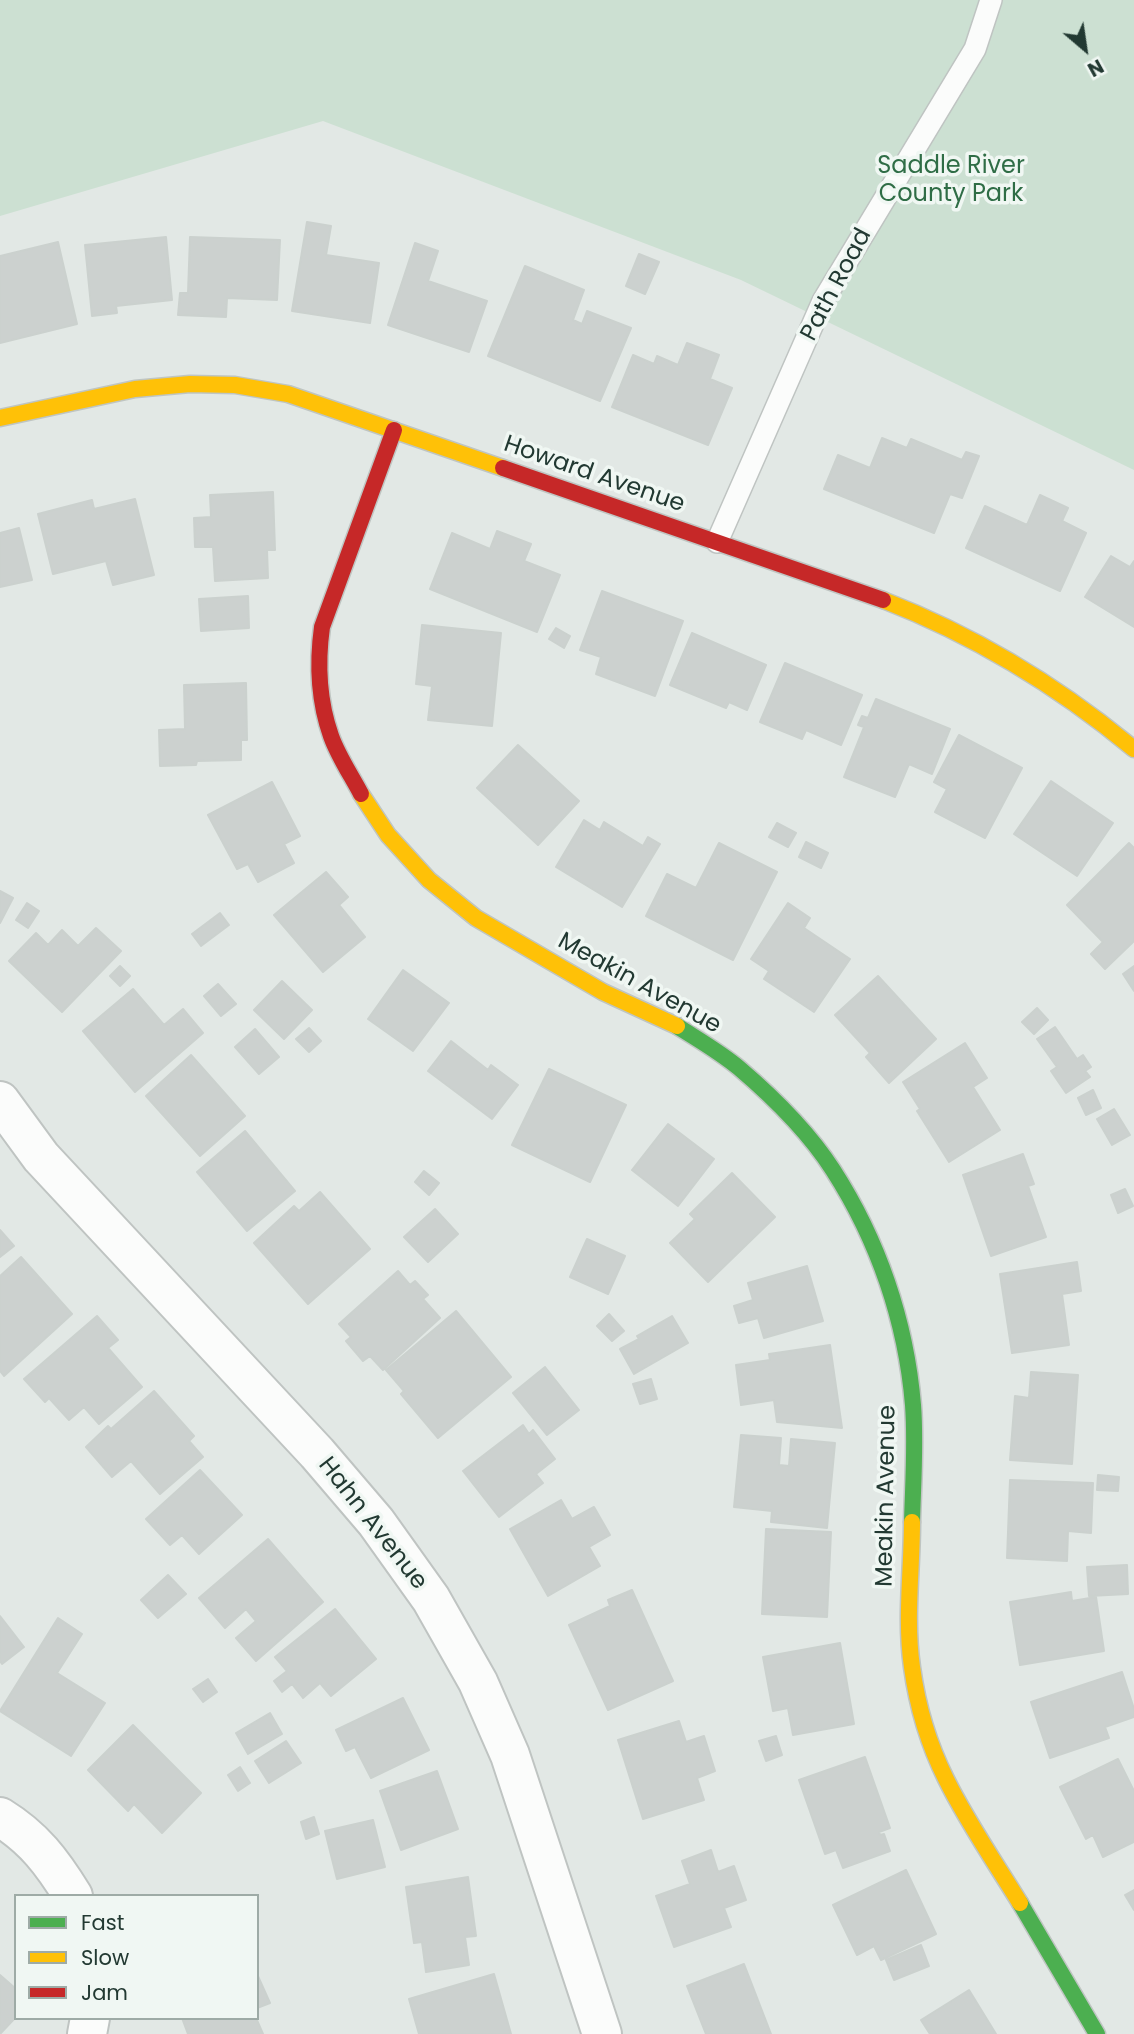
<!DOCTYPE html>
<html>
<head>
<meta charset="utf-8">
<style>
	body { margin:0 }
	#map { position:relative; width:1134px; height:2034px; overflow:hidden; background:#e2e8e5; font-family:Poppins,sans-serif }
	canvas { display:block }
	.legend { position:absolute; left:14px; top:1894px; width:245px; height:126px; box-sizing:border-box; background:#f0f7f3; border:2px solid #9eaba6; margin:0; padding:9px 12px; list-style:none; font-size:21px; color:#223932 }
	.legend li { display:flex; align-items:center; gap:14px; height:35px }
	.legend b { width:35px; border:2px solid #9eaba6 }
	.north { position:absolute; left:1050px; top:14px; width:70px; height:70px; -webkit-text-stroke:5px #f0f7f3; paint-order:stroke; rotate:151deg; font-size:19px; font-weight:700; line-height:28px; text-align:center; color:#223932 }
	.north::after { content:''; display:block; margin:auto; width:24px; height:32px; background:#223932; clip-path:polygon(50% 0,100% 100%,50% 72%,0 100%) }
</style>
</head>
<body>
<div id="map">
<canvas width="1134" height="2034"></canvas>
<ul class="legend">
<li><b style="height:9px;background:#4caf50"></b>Fast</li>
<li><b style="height:9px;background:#ffc107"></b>Slow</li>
<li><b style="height:9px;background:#c62828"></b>Jam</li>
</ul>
<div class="north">N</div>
</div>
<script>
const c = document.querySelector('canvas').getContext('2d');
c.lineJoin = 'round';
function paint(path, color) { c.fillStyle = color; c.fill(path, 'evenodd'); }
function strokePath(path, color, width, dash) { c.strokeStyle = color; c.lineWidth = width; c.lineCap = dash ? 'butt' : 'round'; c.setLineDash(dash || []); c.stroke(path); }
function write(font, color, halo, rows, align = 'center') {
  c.font = font + ' Poppins,sans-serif'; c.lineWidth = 7; c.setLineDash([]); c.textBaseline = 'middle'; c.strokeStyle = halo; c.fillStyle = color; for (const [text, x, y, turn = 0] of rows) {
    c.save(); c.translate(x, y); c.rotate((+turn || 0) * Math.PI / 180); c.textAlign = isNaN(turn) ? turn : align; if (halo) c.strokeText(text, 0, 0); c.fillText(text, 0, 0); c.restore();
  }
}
paint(new Path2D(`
	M 0,0 L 1134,0 L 1134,470 L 741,280 L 323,121 L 0,216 Z`), '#cce0d2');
const building = new Path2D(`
	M 307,222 L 331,226 L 326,255 L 379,263 L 370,323 L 292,311 Z
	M 166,237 L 172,300 L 116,306 L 117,313 L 92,316 L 85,245 Z
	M 190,237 L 280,240 L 277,300 L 227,298 L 226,317 L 178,315 L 180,293 L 188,293 Z
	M 58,242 L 77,324 L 0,343 L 0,256 Z
	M 415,243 L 438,251 L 428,281 L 487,301 L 469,352 L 388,325 Z
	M 639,254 L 659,262 L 645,294 L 626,286 Z
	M 525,266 L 584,290 L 573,320 L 582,324 L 587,311 L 631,328 L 600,401 L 488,356 Z
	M 687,343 L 719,355 L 710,379 L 732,388 L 708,445 L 612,407 L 633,355 L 654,364 L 657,356 L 678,365 Z
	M 882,438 L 907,448 L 911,439 L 962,460 L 966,452 L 979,456 L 962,498 L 950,494 L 934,533 L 824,489 L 838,455 L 870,468 Z
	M 273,492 L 275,550 L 267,550 L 268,578 L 215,581 L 213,547 L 195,547 L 194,518 L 211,517 L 210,495 Z
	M 1040,495 L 1068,508 L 1062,521 L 1086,533 L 1060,591 L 966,548 L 985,506 L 1027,525 Z
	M 135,499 L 154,575 L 113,585 L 106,561 L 53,574 L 38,514 L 92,500 L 94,509 Z
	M 19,528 L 32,580 L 0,587 L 0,533 Z
	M 497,531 L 531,544 L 524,561 L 560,575 L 537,632 L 430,589 L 452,533 L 490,549 Z
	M 1111,556 L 1130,567 L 1134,561 L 1134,627 L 1085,597 Z
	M 602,591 L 683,621 L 655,696 L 596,674 L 601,657 L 580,650 Z
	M 248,596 L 249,628 L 201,631 L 199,599 Z
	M 422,625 L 501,633 L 492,726 L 428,720 L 432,686 L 416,684 Z
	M 556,628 L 570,636 L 564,648 L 549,639 Z
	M 692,633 L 766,665 L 747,710 L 729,702 L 726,708 L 670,685 Z
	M 785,663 L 862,695 L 841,745 L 806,730 L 802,739 L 760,722 Z
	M 246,683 L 247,740 L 241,740 L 241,760 L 197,761 L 196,765 L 160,766 L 159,730 L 185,729 L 184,685 Z
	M 876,699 L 950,729 L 932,774 L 909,764 L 895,797 L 844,777 L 864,727 L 858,725 L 862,716 L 868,718 Z
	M 959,735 L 1022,768 L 985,838 L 935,812 L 947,789 L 934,782 Z
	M 518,745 L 579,801 L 538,845 L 477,788 Z
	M 1051,781 L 1113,823 L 1077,876 L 1014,834 Z
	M 272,782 L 300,836 L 284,844 L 294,863 L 258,882 L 248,864 L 237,869 L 208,815 Z
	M 584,820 L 600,830 L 604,822 L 643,846 L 648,837 L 660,844 L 622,907 L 556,867 Z
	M 777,823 L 796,833 L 788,847 L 769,837 Z
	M 806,842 L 828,853 L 821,868 L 799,857 Z
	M 719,843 L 777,872 L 733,960 L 646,916 L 667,874 L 696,888 Z
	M 1129,843 L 1134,848 L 1134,941 L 1105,969 L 1091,954 L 1103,942 L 1067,905 Z
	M 326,872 L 348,897 L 339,905 L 365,937 L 323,972 L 274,915 Z
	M 0,891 L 13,898 L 0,923 Z
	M 27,903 L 39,911 L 28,928 L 16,920 Z
	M 788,903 L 810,918 L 804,928 L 850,959 L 814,1012 L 764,979 L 769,971 L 751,959 Z
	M 220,913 L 229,925 L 201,946 L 192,934 Z
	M 96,928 L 121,951 L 62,1012 L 9,961 L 36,933 L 48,945 L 62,930 L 78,946 Z
	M 120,966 L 130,976 L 120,986 L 110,976 Z
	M 1134,966 L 1134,991 L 1123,974 Z
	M 403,970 L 449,1003 L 413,1051 L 368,1019 Z
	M 878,976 L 936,1039 L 889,1083 L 866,1057 L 870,1053 L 835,1015 Z
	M 282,981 L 312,1010 L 284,1039 L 254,1010 Z
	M 218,984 L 236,1004 L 221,1016 L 204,996 Z
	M 133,989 L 164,1025 L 183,1009 L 203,1033 L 135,1092 L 83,1031 Z
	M 1037,1008 L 1048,1020 L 1034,1034 L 1022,1022 Z
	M 1055,1027 L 1077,1059 L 1083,1055 L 1091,1067 L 1085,1071 L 1090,1077 L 1066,1093 L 1051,1071 L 1057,1067 L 1037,1039 Z
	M 309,1028 L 321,1041 L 309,1052 L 296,1039 Z
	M 255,1029 L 279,1057 L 259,1074 L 235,1047 Z
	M 451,1041 L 488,1070 L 491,1065 L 518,1085 L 492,1119 L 428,1071 Z
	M 965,1043 L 987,1078 L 973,1087 L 1000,1130 L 949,1162 L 917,1111 L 920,1109 L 903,1082 Z
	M 191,1055 L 245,1116 L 200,1156 L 146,1096 Z
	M 549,1069 L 626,1105 L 590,1182 L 512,1145 Z
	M 1093,1090 L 1101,1108 L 1086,1115 L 1078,1098 Z
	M 1114,1109 L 1130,1135 L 1112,1145 L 1097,1119 Z
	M 668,1124 L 714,1159 L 678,1206 L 632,1170 Z
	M 245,1131 L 295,1191 L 247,1231 L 197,1172 Z
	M 1023,1154 L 1034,1184 L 1028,1186 L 1046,1237 L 991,1256 L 963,1175 Z
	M 424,1171 L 439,1183 L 429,1195 L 415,1182 Z
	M 732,1173 L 775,1217 L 708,1282 L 670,1243 L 695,1219 L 690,1214 Z
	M 1125,1189 L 1133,1206 L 1118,1213 L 1111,1195 Z
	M 320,1192 L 370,1249 L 308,1304 L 254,1243 L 294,1206 L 299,1211 Z
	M 435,1209 L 458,1234 L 428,1262 L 404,1237 Z
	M 0,1230 L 14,1246 L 0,1257 Z
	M 587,1239 L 625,1256 L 608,1294 L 570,1277 Z
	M 21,1257 L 72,1314 L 4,1376 L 0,1371 L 0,1276 Z
	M 1077,1262 L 1081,1291 L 1062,1294 L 1069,1345 L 1012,1353 L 1000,1274 Z
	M 807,1266 L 823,1321 L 764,1338 L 758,1318 L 739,1323 L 734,1306 L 753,1300 L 748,1283 Z
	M 398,1271 L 410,1285 L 415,1281 L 428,1295 L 423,1299 L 440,1318 L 383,1370 L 370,1356 L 363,1361 L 346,1341 L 351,1337 L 339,1324 Z
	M 456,1311 L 511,1377 L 438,1438 L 401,1394 L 404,1391 L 386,1370 Z
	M 609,1314 L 624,1331 L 612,1341 L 597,1326 Z
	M 97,1316 L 118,1340 L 108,1348 L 142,1387 L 99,1424 L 84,1407 L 69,1420 L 49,1398 L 45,1402 L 24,1379 Z
	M 672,1316 L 688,1343 L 634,1374 L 620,1349 L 639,1339 L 637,1336 Z
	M 830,1345 L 842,1428 L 777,1422 L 774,1400 L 741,1405 L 736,1365 L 770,1360 L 769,1354 Z
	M 545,1367 L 579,1410 L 547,1435 L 513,1393 Z
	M 1031,1372 L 1078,1375 L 1072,1464 L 1010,1460 L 1015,1396 L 1029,1398 Z
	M 651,1379 L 657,1399 L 640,1404 L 633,1384 Z
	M 154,1391 L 194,1436 L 189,1441 L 203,1457 L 160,1494 L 131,1461 L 112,1477 L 86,1447 L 108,1426 L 111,1429 Z
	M 523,1425 L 529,1434 L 533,1430 L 555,1459 L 536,1474 L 543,1483 L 499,1517 L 463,1471 Z
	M 741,1435 L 781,1438 L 779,1465 L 789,1466 L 791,1439 L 835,1443 L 827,1528 L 771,1522 L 772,1511 L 734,1507 Z
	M 200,1470 L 242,1515 L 199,1554 L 182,1535 L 170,1545 L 146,1519 Z
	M 1098,1475 L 1119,1477 L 1118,1491 L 1097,1490 Z
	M 1010,1480 L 1093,1483 L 1091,1533 L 1068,1531 L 1067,1561 L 1007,1558 Z
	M 561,1500 L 572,1519 L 594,1507 L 610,1535 L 589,1547 L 600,1566 L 548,1596 L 510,1529 Z
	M 766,1529 L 831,1532 L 827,1617 L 762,1614 Z
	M 268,1539 L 323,1602 L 256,1661 L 236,1638 L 256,1621 L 246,1609 L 225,1628 L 199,1598 Z
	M 1127,1565 L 1128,1594 L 1089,1596 L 1087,1567 Z
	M 168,1575 L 186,1594 L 158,1618 L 141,1600 Z
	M 632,1590 L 673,1681 L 608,1710 L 569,1625 L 610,1606 L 608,1600 Z
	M 1071,1592 L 1072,1601 L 1096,1597 L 1104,1651 L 1020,1665 L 1010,1602 Z
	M 335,1609 L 376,1659 L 331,1696 L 320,1683 L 303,1698 L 292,1684 L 282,1692 L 274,1681 L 287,1671 L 275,1657 Z
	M 0,1616 L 24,1647 L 2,1664 L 0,1661 Z
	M 58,1618 L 82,1634 L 57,1673 L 105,1703 L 71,1756 L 0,1711 Z
	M 840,1643 L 854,1724 L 793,1735 L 788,1708 L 773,1711 L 763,1657 Z
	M 1122,1672 L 1134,1709 L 1134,1717 L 1105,1727 L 1109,1738 L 1050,1758 L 1031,1702 Z
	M 208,1679 L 217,1692 L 203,1702 L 193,1689 Z
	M 403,1698 L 429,1750 L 371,1778 L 355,1747 L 346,1751 L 336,1730 Z
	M 270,1713 L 282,1734 L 248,1754 L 236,1733 Z
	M 679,1721 L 686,1742 L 704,1736 L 715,1771 L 697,1778 L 704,1800 L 643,1819 L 618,1740 Z
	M 133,1725 L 201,1793 L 162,1833 L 134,1804 L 128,1811 L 88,1770 Z
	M 776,1736 L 782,1755 L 766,1761 L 759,1741 Z
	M 286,1741 L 301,1763 L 269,1783 L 255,1761 Z
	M 865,1757 L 890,1828 L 879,1832 L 880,1835 L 884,1834 L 890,1851 L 843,1868 L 836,1850 L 825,1854 L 799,1780 Z
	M 1118,1759 L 1134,1791 L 1134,1842 L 1103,1857 L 1093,1835 L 1086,1839 L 1060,1787 Z
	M 240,1767 L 250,1783 L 238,1791 L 228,1775 Z
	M 437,1771 L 458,1829 L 401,1850 L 380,1791 Z
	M 314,1817 L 319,1834 L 306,1839 L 301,1822 Z
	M 373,1820 L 385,1867 L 337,1879 L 325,1831 Z
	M 711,1850 L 718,1872 L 734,1866 L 746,1900 L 724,1908 L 731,1927 L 674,1947 L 656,1896 L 690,1884 L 682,1861 Z
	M 906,1870 L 936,1934 L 881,1960 L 874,1946 L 857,1955 L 833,1905 Z
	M 468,1877 L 476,1936 L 465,1937 L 469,1965 L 426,1972 L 422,1942 L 414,1943 L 406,1887 Z
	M 1134,1890 L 1134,1910 L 1125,1895 Z
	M 921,1945 L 929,1966 L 894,1980 L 886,1960 Z
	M 744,1964 L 771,2034 L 706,2034 L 687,1986 Z
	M 257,1974 L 270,2003 L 257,2008 Z
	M 494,1974 L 511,2034 L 419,2034 L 409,1999 Z
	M 0,1975 L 16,1989 L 16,2017 L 0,2034 Z
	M 969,1990 L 996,2034 L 930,2034 L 921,2020 Z
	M 182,2018 L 256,2018 L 263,2034 L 188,2034 Z`);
paint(building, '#ccd1cf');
strokePath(building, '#cbd1ce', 2);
const lane = new Path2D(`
	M 717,542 L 823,301 L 975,49 L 991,0`);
const street = new Path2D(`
	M 0,1101 L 41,1157 L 317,1453 L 376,1522 L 431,1599 L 478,1682 L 510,1755 L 602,2034
	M 0,1817 C 34,1838 52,1862 73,1896
	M 87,2034 L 90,2018`);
const fast = new Path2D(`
	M 677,1026 C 697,1039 720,1052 739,1068 C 773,1097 808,1131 833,1170 C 878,1240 906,1321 913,1405 C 916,1443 913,1484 912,1522
	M 1020,1903 L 1097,2034`);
const slow = new Path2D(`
	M 0,418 L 135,389 L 190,384 L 235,385 L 288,394 L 503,468
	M 883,600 C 976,636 1058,686 1134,749
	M 361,794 L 388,835 L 429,880 L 476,918 L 603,992 L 677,1026
	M 912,1522 C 912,1570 905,1619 912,1667 C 917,1704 929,1745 946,1779 C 966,1820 996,1864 1020,1903`);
const jam = new Path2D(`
	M 503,468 L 883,600
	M 361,794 C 351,775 338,756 331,736 C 319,702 317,663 322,627 L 394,430`);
strokePath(lane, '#bfc4c2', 24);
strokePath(street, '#bfc4c2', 42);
strokePath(fast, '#bfc5c2', 19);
strokePath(slow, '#bfc5c2', 19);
strokePath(jam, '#bfc5c2', 19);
strokePath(lane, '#fbfcfb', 21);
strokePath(street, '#fbfcfb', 38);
strokePath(fast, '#4caf50', 16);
strokePath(slow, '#ffc107', 16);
strokePath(jam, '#c62828', 16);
write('24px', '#2f6d46', '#f0f7f3', [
	["Saddle River",951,167],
	["County Park",951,195]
]);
write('24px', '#223932', '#f0f7f3', [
	["Path Road",837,285,-62],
	["Howard Avenue",594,475,19],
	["Meakin Avenue",639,984,29],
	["Meakin Avenue",887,1496,-89],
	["Hahn Avenue",372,1524,52]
]);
</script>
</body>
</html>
